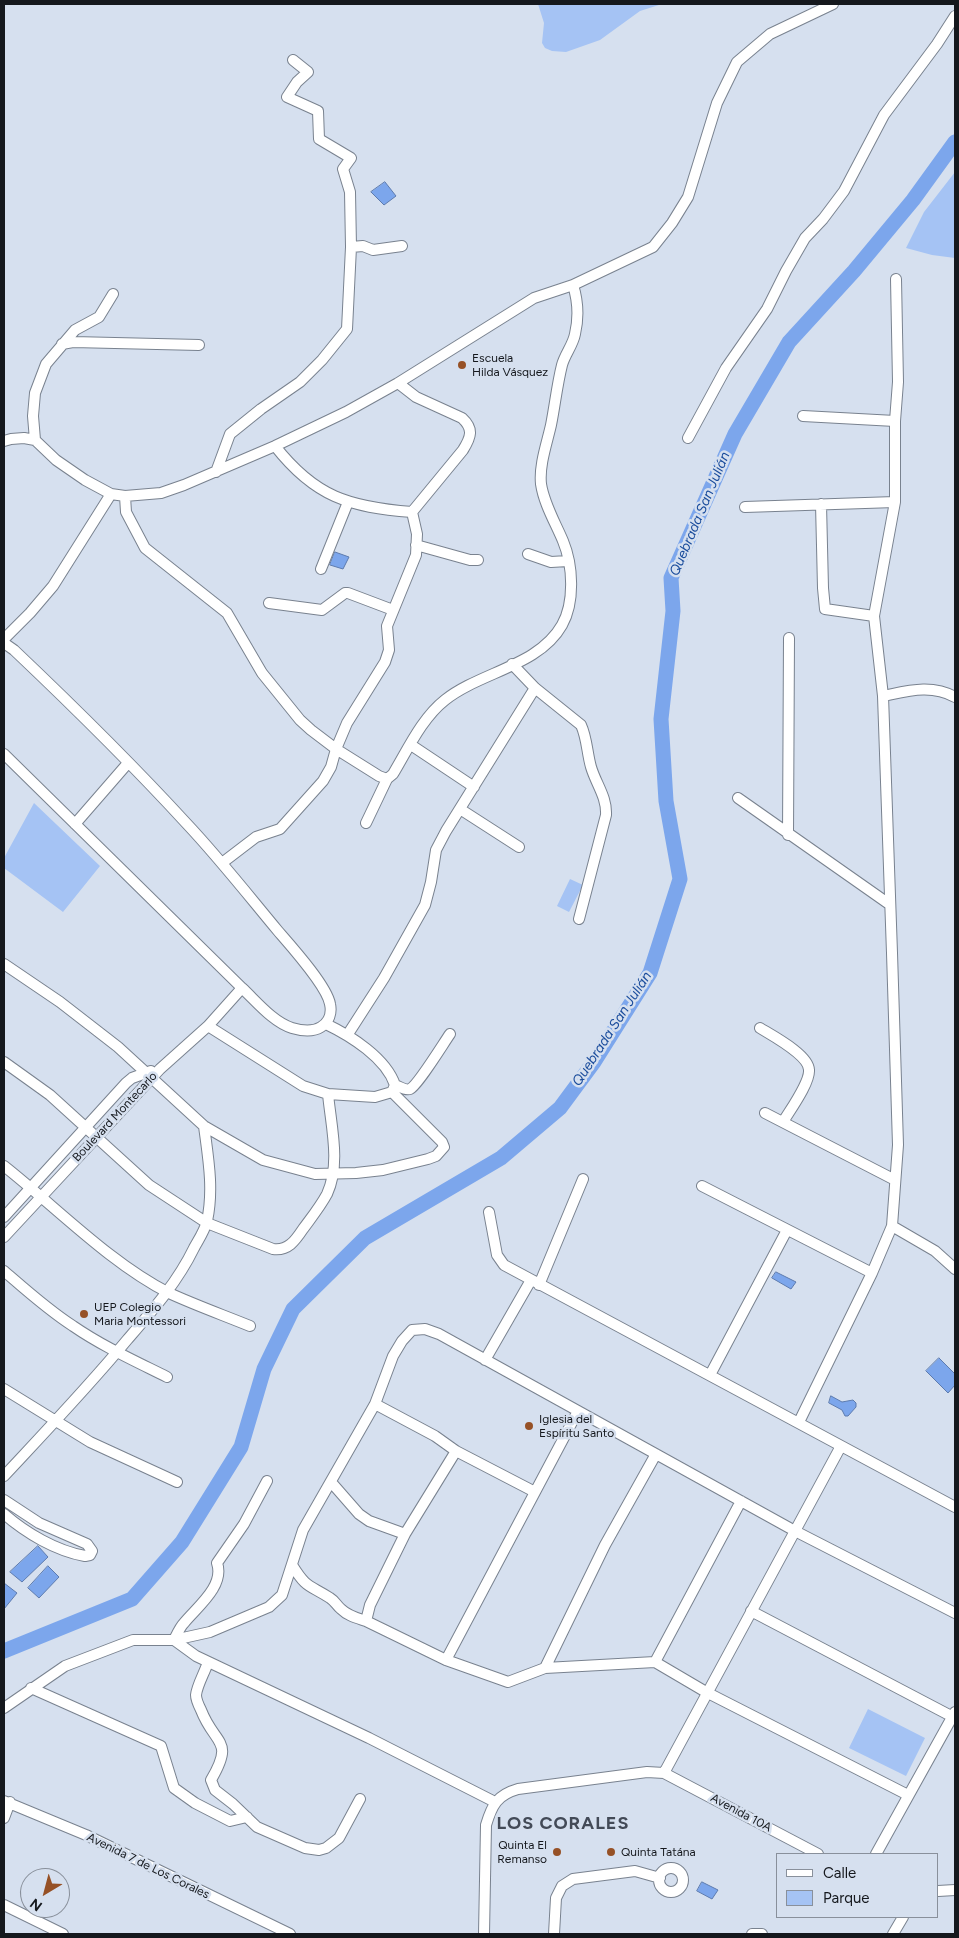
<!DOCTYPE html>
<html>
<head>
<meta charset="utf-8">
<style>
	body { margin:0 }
	#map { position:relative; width:959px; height:1938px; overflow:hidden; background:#d6e0ef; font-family:Figtree,sans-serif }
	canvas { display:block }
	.frame { position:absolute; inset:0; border:5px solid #15181d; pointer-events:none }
	.legend { position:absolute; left:776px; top:1853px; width:162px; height:65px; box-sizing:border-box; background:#d6e0ef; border:1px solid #89909b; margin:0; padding:6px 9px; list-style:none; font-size:15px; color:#15181d }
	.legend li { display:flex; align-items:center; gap:10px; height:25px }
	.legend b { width:25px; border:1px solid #89909b }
	.north { position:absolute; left:20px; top:1868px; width:50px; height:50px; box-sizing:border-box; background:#d6e0ef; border:1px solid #89909b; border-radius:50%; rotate:217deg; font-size:14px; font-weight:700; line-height:20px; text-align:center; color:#15181d }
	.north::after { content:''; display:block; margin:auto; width:18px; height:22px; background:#965126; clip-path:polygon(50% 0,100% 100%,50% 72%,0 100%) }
</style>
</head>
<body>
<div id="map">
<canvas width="959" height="1938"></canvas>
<div class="frame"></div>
<ul class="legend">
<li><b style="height:6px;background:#fff"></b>Calle</li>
<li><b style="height:14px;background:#a5c3f4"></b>Parque</li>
</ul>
<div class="north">N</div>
</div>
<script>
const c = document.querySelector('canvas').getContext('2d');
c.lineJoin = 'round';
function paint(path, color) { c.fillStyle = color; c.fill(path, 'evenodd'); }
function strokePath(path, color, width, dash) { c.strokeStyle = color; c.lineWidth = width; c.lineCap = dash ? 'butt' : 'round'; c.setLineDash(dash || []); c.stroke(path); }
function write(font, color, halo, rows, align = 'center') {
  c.font = font + ' Figtree,sans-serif'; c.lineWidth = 5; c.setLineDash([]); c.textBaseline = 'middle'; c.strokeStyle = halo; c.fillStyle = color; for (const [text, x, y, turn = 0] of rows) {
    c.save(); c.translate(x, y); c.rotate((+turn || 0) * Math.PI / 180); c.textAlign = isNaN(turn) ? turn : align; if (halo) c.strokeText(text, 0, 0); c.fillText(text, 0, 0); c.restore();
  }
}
paint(new Path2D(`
	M 538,4 L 662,4 L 640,11 L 600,40 L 566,52 L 552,51 L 545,48 L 542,43 L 544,23 Z
	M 955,172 L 955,258 L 932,255 L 906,248 L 924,212 Z
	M 34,803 L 100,866 L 63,912 L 4,868 L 4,858 Z
	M 570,879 L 583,885 L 569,912 L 557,906 Z
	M 868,1709 L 925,1738 L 906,1776 L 849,1748 Z`), '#a5c3f4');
const water = new Path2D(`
	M 385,182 L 396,196 L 384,205 L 371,192 Z
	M 335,552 L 349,557 L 343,569 L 330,565 Z
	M 776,1272 L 796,1282 L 791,1289 L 772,1278 Z
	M 939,1358 L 955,1374 L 955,1385 L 948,1393 L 926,1371 Z
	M 831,1396 L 842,1402 L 853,1400 L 856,1403 L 856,1407 L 848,1416 L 845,1416 L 842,1410 L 829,1403 Z
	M 38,1546 L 48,1557 L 22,1582 L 10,1572 Z
	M 48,1566 L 59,1577 L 39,1598 L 28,1588 Z
	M 4,1583 L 17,1593 L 4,1609 Z
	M 702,1882 L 718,1890 L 712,1899 L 697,1891 Z`);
paint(water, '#7ca6ec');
strokePath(water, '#5d7bae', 1);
strokePath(new Path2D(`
	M 4,1651 L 132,1599 L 182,1542 L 241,1447 L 264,1369 L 293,1309 L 365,1238 L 501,1158 L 560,1108 L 594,1062 L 650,973 L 680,879 L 666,801 L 661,719 L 673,611 L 671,578 L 735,434 L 789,342 L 854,271 L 913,200 L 955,142`), '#7ca6ec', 15);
const street = new Path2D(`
	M 351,247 L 363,246 L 373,250 L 402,246
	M 62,344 L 73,342 L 199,345
	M 803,416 L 895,421
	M 688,438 L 726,368 L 767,309 L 786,271 L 805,238 L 823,219 L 844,191 L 884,115 L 937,44 L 955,16
	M 35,440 L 33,416 L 35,393 L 46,364 L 75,330 L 99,317 L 113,294
	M 4,441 L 11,439 L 24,438 L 35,440 L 56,460 L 85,480 L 111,494 L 125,496 L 161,493 L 184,485 L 275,446 L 346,412 L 398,383 L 534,298 L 573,285 L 653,247 L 672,223 L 688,197 L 717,103 L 737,62 L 770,34 L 833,4
	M 275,446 C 315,497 349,507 412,512
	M 216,472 L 230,434 L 261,409 L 300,382 L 322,360 L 347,329 L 351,247 L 350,192 L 343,169 L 351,158 L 319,139 L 318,111 L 287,97 L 297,82 L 308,72 L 293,60
	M 125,496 L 126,512 L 145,548 L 227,613 L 262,673 L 300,720 L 311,730 L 336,749 L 379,776 L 387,779
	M 821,504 L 823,588 L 825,609 L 874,616
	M 745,507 L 895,502
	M 416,545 L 470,560 L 478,560
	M 528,554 L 551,562 L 568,561
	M 321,569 L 348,502
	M 269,603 L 322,610 L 345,593 L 348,593 L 393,610
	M 4,639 L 30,613 L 53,586 L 111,494
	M 4,643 L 14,650 C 73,706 132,764 187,824 C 219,858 248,895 278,931 C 291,946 327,986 330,1004 C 332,1013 329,1022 321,1027 C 313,1032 302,1031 292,1028 C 273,1022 257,1002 242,988 L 4,754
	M 512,664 L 535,688 L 581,725 C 587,738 587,753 591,767 C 596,784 607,797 606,815 L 579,919
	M 883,696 C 908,691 931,684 955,697
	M 411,745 L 474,787
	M 738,798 L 889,904
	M 460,809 L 519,847
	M 366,823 L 387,779 L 393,774 C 408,749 422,718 445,700 C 480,672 539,666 562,625 C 575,602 573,565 563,541 C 555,522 544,504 541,484 C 539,465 547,443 551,425 C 555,405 557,385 562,365 C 565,354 573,345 575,334 C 579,317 578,301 573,285
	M 75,824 L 128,763
	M 788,835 L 789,638
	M 222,863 L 256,837 L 280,829 L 323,781 L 331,767 L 336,749 L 347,723 L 385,662 L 389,650 L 387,626 L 416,555 L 417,534 L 412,512 L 463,450 C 471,437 474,429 462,418 L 416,397 L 398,383
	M 4,964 L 60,1002 L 118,1047 L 204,1126 L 263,1160 L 315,1174 L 356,1173 L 383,1170 L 428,1159 L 436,1156 L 444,1147 L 442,1142 L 392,1092
	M 208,1026 L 303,1086 L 328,1094 L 375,1097 L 392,1092 L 395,1085 C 386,1058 351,1036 326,1024
	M 760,1028 C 773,1036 809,1055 809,1070 C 810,1083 790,1110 783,1122
	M 348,1034 L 384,978 L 425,905 L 431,882 L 436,850 L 446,831 L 535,688
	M 4,1062 L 50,1095 L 149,1185 L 207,1223 L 273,1249 C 288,1251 295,1241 303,1229 C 311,1218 320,1207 327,1194 C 341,1164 331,1126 328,1094
	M 395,1085 C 399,1086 405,1091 410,1089 C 418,1085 443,1044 450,1034
	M 765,1113 L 895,1180
	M 4,1166 C 56,1207 110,1263 169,1293 C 195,1305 223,1315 250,1326
	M 702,1186 L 872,1273
	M 489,1212 L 497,1255 L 504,1265 L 955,1507
	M 4,1217 L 126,1083 L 132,1078 L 151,1071
	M 892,1226 L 935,1251 L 955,1269
	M 4,1237 L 160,1069 L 208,1026 L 242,988
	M 4,1271 C 26,1290 48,1310 73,1326 C 102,1346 135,1361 167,1377
	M 539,1285 L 583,1179
	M 485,1360 L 531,1280
	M 710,1375 L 787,1230
	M 4,1389 L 90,1442 L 177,1482
	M 375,1404 L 435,1436 L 456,1451 L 535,1492
	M 799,1422 L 872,1273 L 892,1226 L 898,1145 L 892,953 L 883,696 L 874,616 L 895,502 L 895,421 L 898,382 L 896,279
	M 456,1451 L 405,1534 L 370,1605 L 366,1621 L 446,1660 L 508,1682 L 545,1668 L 655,1662 L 706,1692 L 908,1795
	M 4,1476 C 46,1431 88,1387 127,1340 C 152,1311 177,1283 194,1248 C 199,1239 205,1230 207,1221 C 214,1189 208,1157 204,1126
	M 267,1481 L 244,1524 L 217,1563 C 225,1586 197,1607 184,1623 C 180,1627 177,1634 174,1640 L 196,1656 L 369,1738 L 495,1802
	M 331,1482 L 359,1514 L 369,1521 L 405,1534
	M 4,1500 L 39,1523 L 87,1544 L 92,1551 L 90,1555 L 85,1556 C 56,1551 26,1533 4,1514
	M 292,1565 C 307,1589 308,1584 330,1598 C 335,1601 337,1606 341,1609 C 348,1616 357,1618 366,1621
	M 751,1611 L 953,1717
	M 446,1660 L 578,1411
	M 208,1662 C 205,1672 197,1685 196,1695 C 196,1700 199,1706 201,1710 C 215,1746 235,1739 211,1780 L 215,1790 L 233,1804 L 257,1827 L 305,1848 L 319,1850 L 326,1848 L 339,1838 L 360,1799
	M 655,1662 L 741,1501
	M 545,1668 L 605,1545 L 656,1454
	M 31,1688 L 161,1746 L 174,1788 L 195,1803 L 230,1821 L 247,1817
	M 4,1708 L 65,1666 L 133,1640 L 174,1640 L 210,1632 L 269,1607 L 282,1595 L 303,1530 L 375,1404 L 393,1356 L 402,1341 L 412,1330 L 425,1329 L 439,1334 L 795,1531 L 955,1613
	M 664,1773 L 841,1446
	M 4,1801 L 86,1835 L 290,1934
	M 4,1818 L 10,1802
	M 876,1854 L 955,1712
	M659 1880a12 12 0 1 1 24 0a12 12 0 1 1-24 0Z
	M 938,1891 L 955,1890
	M 4,1905 L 63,1934
	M 484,1934 L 486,1825 C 492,1805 497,1795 518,1789 L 647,1772 L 664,1773 L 818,1854
	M 554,1934 L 556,1898 L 562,1886 L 573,1879 L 635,1871 L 660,1878
	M 752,1934 L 762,1934
	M 893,1934 L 903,1917`);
strokePath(street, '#79828f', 12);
strokePath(street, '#fff', 10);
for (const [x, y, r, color] of [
	[462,365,5,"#965126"],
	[84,1314,5,"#965126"],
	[529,1426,5,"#965126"],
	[557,1852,5,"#965126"],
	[611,1852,5,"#965126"]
]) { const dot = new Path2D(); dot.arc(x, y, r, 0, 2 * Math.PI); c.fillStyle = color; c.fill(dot); strokePath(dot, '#d6e0ef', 2); }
write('12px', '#15181d', '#d6e0ef', [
	["Escuela",472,358],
	["Hilda Vásquez",472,372],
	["UEP Colegio",94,1307],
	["Maria Montessori",94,1321],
	["Iglesia del",539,1419],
	["Espíritu Santo",539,1433],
	["Quinta El",547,1845,"right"],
	["Remanso",547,1859,"right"],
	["Quinta Tatána",621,1852]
], 'left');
write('12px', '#15181d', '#d6e0ef', [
	["Boulevard Montecarlo",115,1117,-47],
	["Avenida 10A",741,1813,28],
	["Avenida 7 de Los Corales",148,1866,26]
]);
write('italic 14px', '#1a4c9c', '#d6e0ef', [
	["Quebrada San Julián",700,514,-67],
	["Quebrada San Julián",612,1029,-57]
]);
c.letterSpacing = '1px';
write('bold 18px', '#434a57', '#d6e0ef', [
	["LOS CORALES",563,1824]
]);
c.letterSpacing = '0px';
</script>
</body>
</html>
